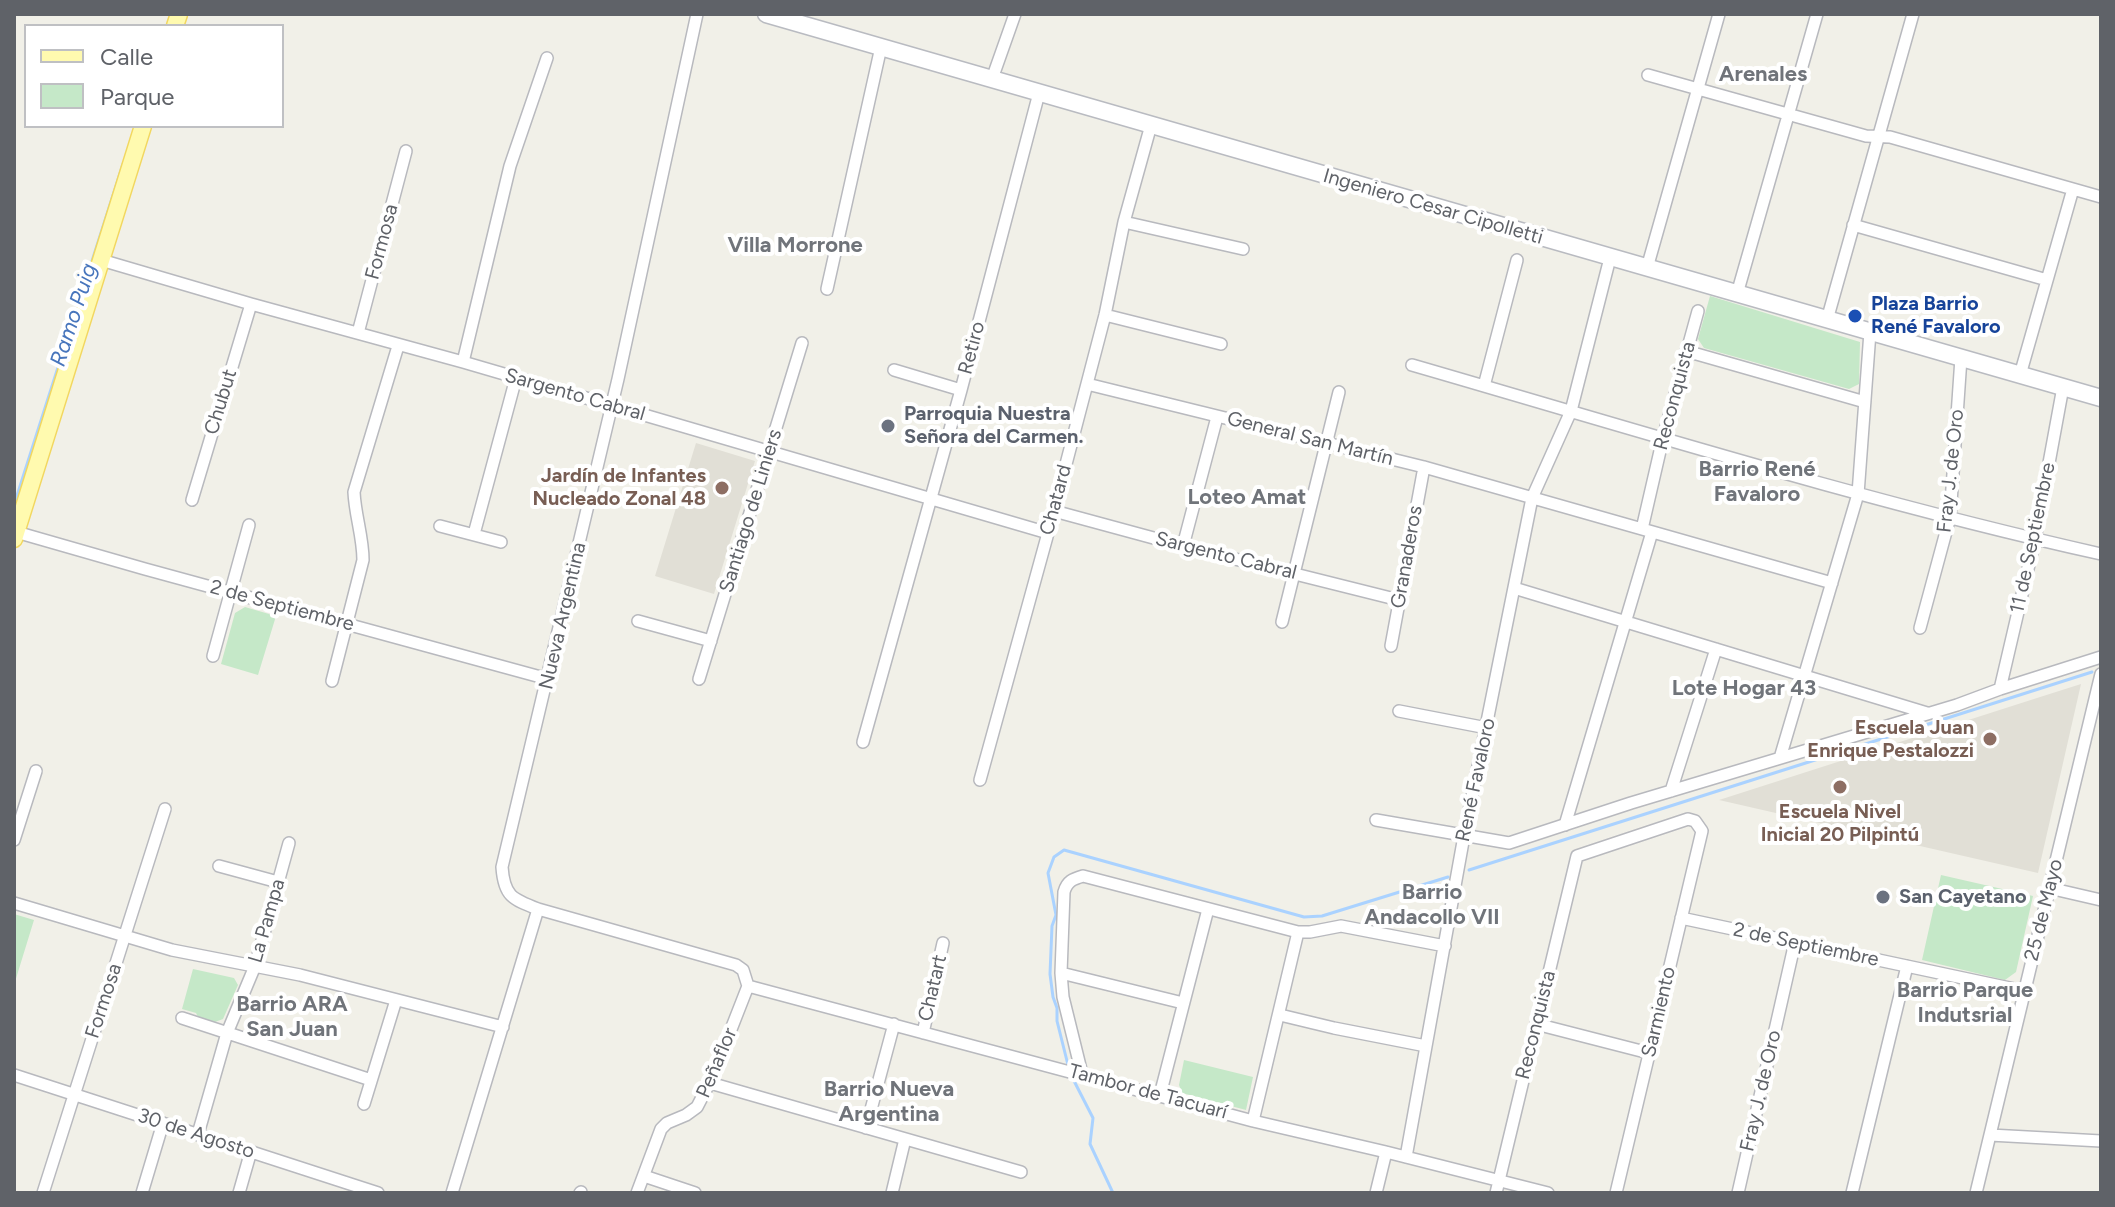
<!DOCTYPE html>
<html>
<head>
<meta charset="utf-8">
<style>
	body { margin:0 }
	#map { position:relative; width:2115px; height:1207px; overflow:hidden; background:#f1f0e8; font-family:Figtree,sans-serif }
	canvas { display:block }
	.frame { position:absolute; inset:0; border:16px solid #5f6268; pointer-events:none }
	.legend { position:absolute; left:24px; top:24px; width:260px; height:104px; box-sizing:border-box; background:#fff; border:2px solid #bfc0c3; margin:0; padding:10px 14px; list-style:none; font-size:24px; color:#5f6268 }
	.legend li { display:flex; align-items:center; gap:16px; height:40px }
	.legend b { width:40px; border:2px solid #bfc0c3 }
</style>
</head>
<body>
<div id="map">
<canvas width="2115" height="1207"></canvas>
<div class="frame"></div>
<ul class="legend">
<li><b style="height:10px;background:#fffaaf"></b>Calle</li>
<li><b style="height:22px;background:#c5e8c8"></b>Parque</li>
</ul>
</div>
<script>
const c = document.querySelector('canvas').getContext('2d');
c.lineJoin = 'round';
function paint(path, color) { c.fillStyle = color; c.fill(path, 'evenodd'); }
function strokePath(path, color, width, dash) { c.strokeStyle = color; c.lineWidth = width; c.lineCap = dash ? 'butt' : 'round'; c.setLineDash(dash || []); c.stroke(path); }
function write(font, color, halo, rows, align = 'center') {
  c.font = font + ' Figtree,sans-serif'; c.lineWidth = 8; c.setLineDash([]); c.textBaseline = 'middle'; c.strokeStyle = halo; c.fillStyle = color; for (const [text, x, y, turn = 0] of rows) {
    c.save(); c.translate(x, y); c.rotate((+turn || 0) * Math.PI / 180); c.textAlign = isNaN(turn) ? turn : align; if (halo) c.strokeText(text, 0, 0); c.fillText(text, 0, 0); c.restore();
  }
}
paint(new Path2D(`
	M 696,443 L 755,461 L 714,594 L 655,576 Z
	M 2081,684 L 2038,873 L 1719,800 L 2037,698 Z`), '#e1dfd6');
paint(new Path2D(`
	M 1710,296 L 1860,342 L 1859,384 L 1849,389 L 1704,348 L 1698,339 Z
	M 245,607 L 276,616 L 258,675 L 221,664 L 235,613 Z
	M 1941,875 L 2033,896 L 2016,972 L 2005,980 L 1922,960 Z
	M 14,914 L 34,920 L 14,985 Z
	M 193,969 L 234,978 L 238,985 L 223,1019 L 215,1022 L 198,1017 L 196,1013 L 182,1009 Z
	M 1184,1060 L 1253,1077 L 1246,1110 L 1182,1093 L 1179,1085 Z`), '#c5e8c8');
strokePath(new Path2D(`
	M 14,505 L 123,164
	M 1469,870 L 2092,672
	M 1069,1069 L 1057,1021 L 1057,1008 L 1053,997 L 1050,974 L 1052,926 L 1056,915 L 1048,873 L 1054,857 L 1064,850 L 1304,917 L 1322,916 L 1448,877
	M 1072,1077 L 1093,1118 L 1090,1144 L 1113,1193`), '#aad2ff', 3);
const street = new Path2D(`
	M 1648,75 L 1866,136 L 1890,137 L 2101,197
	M 992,79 L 1015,14
	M 1124,222 L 1243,249
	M 1853,225 L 2047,280
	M 101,260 L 251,304 L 463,362 L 1048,533
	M 1647,268 L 1719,14
	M 827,289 L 881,47
	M 1737,294 L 1817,14
	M 1105,315 L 1221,344
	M 1827,320 L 1913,14
	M 358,333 L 406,151
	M 1686,351 L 1865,402
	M 463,362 L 510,166 L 547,58
	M 1412,365 C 1640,431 1868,502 2101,554
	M 894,370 L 961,390
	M 2020,375 L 2073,189
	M 1087,384 L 1424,467 L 1832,583
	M 1484,386 L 1517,260
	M 192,500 L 251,304
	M 1054,511 L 1183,546 L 1399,600
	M 440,526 L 501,542
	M 1642,529 L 1663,438 L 1698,311
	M 16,532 L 145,569 L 548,679
	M 474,534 L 516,378
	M 1183,546 L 1217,417
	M 1514,588 L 1927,713
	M 638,621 L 711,641
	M 1282,622 L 1339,392
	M 1920,628 L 1950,517 L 1961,358
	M 1391,646 L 1424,467
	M 213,656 L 249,525
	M 699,679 L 802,343
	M 332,681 L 363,560 C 363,537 355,515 354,492 L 398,346
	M 2000,689 L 2035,539 L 2063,387
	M 1399,711 L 1487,728
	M 863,742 L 961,390 L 1039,93
	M 1780,758 L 1858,494 L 1870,332
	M 980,780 L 1048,533 L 1105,315 L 1124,222 L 1151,125
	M 1671,791 L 1716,649
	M 1376,820 L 1509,843 L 1631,803 L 1957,705 L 2000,689 L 2101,657
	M 1565,825 L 1652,532
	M 14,840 L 36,771
	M 219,866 L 278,882
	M 2049,888 L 2101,900
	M 14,903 L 172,950 L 300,975 L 503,1027
	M 538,909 L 736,965 L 743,970 L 748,986
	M 1681,918 L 2024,991
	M 1061,973 L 1183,1003
	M 748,986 L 1253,1121 L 1386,1152 L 1548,1193
	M 1280,1015 L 1334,1028 L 1426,1046
	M 182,1018 L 371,1080
	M 1536,1024 L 1649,1053
	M 923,1033 L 943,943
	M 1082,1074 L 1063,997 L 1061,973 L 1064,892 C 1067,881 1073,879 1083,876 L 1298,932 L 1310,932 L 1341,926 L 1445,946
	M 14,1075 L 378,1193
	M 710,1083 L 1021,1172
	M 1160,1095 L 1208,909
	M 364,1104 L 396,1000
	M 1253,1121 L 1298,932
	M 866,1128 L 894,1024
	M 198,1134 L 227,1033 L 255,966 L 289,843
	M 1990,1135 L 2101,1141
	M 1406,1157 L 1464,836 L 1532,498 L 1571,411 L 1610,258
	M 644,1176 L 695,1193
	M 43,1193 L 165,809
	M 142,1193 L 163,1123
	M 239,1193 L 251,1151
	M 452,1193 L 538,909 C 512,899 504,896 502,867 L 618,379 L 697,14
	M 580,1193 L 581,1192
	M 637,1193 L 661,1129 L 667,1123 L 686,1115 L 697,1107 L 712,1078 L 748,986
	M 892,1193 L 905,1139
	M 1376,1193 L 1386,1152
	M 1496,1193 L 1577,856 L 1688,819 L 1695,821 L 1702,831 L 1616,1193
	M 1738,1193 L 1795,942
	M 1852,1193 L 1907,966
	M 1976,1193 L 2101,674`);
const secondary = new Path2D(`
	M 766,14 L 2101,398`);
const primary = new Path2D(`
	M 175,26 L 179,14
	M 14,539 L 143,126`);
strokePath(street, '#b8b9be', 14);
strokePath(secondary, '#b9bbc1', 19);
strokePath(primary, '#f2d760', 19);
strokePath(street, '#fff', 11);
strokePath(secondary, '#fff', 16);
strokePath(primary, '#fffaaf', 16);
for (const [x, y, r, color] of [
	[1855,316,8,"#1a4fb4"],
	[888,426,8,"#6b7280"],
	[722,488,8,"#8d6e63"],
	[1990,739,8,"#8d6e63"],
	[1840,787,8,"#8d6e63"],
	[1883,897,8,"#6b7280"]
]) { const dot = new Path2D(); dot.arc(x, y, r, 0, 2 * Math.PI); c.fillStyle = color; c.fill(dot); strokePath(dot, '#fff', 3); }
write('20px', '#5f6268', '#fff', [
	["Ingeniero Cesar Cipolletti",1433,207,16],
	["Formosa",382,242,-75],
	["Retiro",972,348,-75],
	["Sargento Cabral",575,395,16],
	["Reconquista",1675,396,-75],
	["Chubut",221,402,-73],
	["General San Martín",1310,439,14],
	["Fray J. de Oro",1951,471,-84],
	["Chatard",1056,500,-75],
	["Santiago de Liniers",751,511,-73],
	["11 de Septiembre",2033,538,-78],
	["Sargento Cabral",1226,556,14],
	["Granaderos",1407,557,-80],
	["2 de Septiembre",282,606,15],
	["Nueva Argentina",563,616,-77],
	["René Favaloro",1476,780,-78],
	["25 de Mayo",2044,910,-76],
	["La Pampa",267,921,-74],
	["2 de Septiembre",1806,945,12],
	["Chatart",933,988,-77],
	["Formosa",104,1001,-72],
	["Sarmiento",1659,1012,-77],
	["Reconquista",1536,1025,-76],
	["Peñaflor",717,1063,-67],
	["Fray J. de Oro",1761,1091,-77],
	["Tambor de Tacuarí",1148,1092,15],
	["30 de Agosto",196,1134,18]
]);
write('bold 20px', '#164399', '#fff', [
	["Plaza Barrio",1871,304],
	["René Favaloro",1871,327]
], 'left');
write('bold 20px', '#5b616d', '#fff', [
	["Parroquia Nuestra",904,414],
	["Señora del Carmen.",904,437],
	["San Cayetano",1899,897]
], 'left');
write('bold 20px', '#785e54', '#fff', [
	["Jardín de Infantes",706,476],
	["Nucleado Zonal 48",706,499],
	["Escuela Juan",1974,728],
	["Enrique Pestalozzi",1974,751],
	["Escuela Nivel",1840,812,"center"],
	["Inicial 20 Pilpintú",1840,835,"center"]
], 'right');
write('bold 22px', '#70747a', '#fff', [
	["Arenales",1763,75],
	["Villa Morrone",795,246],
	["Barrio René",1757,470],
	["Favaloro",1757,495],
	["Loteo Amat",1247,498],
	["Lote Hogar 43",1744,689],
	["Barrio",1432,893],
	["Andacollo VII",1432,918],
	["Barrio Parque",1965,991],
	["Indutsrial",1965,1016],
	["Barrio ARA",292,1005],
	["San Juan",292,1030],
	["Barrio Nueva",889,1090],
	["Argentina",889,1115]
]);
write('italic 22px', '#4775bc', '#fff', [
	["Ramo Puig",74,315,-72]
]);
</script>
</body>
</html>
